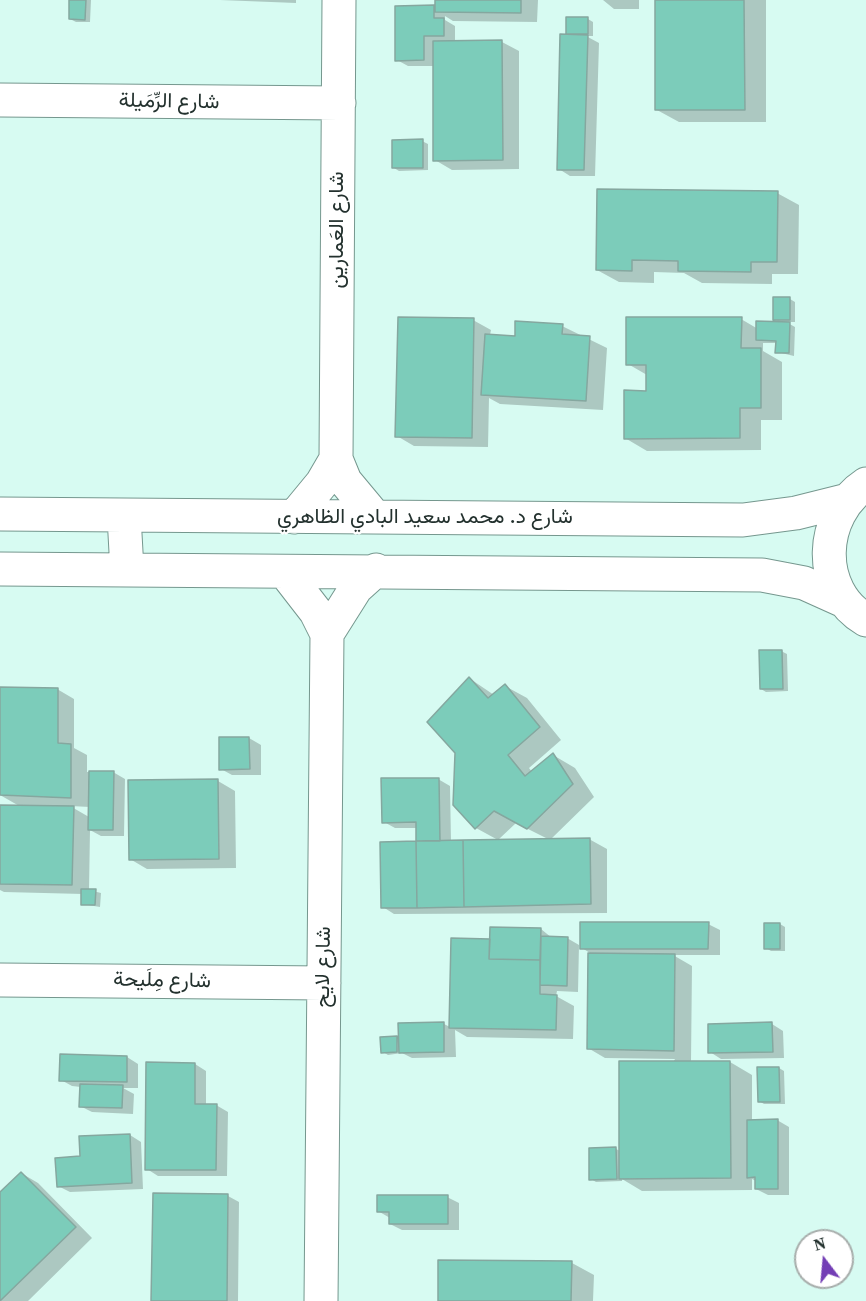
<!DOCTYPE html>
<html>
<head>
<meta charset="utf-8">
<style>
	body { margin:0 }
	#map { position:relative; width:866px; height:1301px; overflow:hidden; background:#d7fbf2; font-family:"Source Serif 4",serif }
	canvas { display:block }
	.north { position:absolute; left:794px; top:1229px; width:60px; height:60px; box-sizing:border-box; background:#fff; border:2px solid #a7adab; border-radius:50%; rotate:344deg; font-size:16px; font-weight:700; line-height:24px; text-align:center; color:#23312e }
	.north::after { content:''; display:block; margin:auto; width:21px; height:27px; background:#733eb5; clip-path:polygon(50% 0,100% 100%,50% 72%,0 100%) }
</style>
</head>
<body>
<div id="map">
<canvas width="866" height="1301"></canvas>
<div class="north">N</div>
</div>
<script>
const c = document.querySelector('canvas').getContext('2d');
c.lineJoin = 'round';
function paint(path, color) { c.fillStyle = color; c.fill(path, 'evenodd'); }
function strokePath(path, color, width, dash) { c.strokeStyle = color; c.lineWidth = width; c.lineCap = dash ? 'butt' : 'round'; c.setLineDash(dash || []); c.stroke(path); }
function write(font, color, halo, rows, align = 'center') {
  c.font = font + ' "Source Serif 4",Vazirmatn,serif'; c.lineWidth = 4.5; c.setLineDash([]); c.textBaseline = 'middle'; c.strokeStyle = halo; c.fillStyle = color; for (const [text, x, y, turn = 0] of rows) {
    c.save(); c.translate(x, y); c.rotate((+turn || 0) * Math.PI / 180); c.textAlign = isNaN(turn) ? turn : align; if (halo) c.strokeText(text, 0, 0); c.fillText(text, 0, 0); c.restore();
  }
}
paint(new Path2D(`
	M 71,0 L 91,0 L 90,22 L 76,22 L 70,19 Z
	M 220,0 L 296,0 L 296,3 Z
	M 436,0 L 538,0 L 537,22 L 453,21 L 445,16 L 445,20 L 455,26 L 455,42 L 502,42 L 519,51 L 519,169 L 452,170 L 435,160 L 434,66 L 408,66 L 397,60 L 433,7 L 436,8 Z
	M 603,0 L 639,0 L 639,9 L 614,9 Z
	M 657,0 L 766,0 L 766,122 L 679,122 L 657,110 Z
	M 588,19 L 593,22 L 593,36 L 586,36 L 599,43 L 595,176 L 570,176 L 559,169 L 573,36 L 568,33 Z
	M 422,141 L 428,144 L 428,170 L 399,171 L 394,168 Z
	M 777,193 L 799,205 L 798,274 L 772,274 L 772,284 L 702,283 L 684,273 L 654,272 L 654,283 L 619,282 L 597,270 Z
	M 790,299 L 795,302 L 795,322 L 786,322 L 795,327 L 794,356 L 777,352 L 777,343 L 763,343 L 763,351 L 782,362 L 782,420 L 761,420 L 761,450 L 647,451 L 625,438 L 647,392 L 647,375 L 628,364 L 741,319 L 758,329 L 783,324 L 774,319 Z
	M 473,320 L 491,330 L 490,335 L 516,337 L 562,326 L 607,348 L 603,410 L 500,404 L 489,398 L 488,447 L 414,446 L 397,436 Z
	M 781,651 L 787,654 L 788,691 L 766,692 L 761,689 Z
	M 469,678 L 494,695 L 505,686 L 527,698 L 561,740 L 529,768 L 532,772 L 553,755 L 575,768 L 594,797 L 550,840 L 589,839 L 607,849 L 607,913 L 394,914 L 383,907 L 418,842 L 417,828 L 395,828 L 384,822 L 438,779 L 450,786 L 451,842 L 550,840 L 516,823 L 498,840 L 476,828 Z
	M 0,688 L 57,689 L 74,699 L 74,748 L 87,755 L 87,772 L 113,772 L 125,779 L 124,836 L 101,836 L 90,830 L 89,890 L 101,893 L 100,907 L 82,904 L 83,894 L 4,892 L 0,890 L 0,807 L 21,807 L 0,795 ZM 70,806 L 90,807 L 89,817 Z
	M 249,738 L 261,745 L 261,775 L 232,775 L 221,769 Z
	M 218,781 L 235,791 L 236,868 L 147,869 L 130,859 Z
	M 708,924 L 720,930 L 720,955 L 673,955 L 692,966 L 691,1062 L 730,1062 L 752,1075 L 752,1121 L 777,1120 L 789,1127 L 789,1195 L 768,1195 L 756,1189 L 756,1181 L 752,1179 L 752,1190 L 642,1191 L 622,1179 L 622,1181 L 596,1182 L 591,1179 L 616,1149 L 620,1151 L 675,1059 L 605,1058 L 588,1048 L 590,953 L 582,948 Z
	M 780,924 L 785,927 L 785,951 L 771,951 L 766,948 Z
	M 541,929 L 552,938 L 567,938 L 579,945 L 578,992 L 557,991 L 556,996 L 574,1006 L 573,1039 L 467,1037 L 455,1030 L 456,1057 L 412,1058 L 402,1053 L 388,1055 L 383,1052 L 396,1038 L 400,1040 L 444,1024 L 450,1027 L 489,941 Z
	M 772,1024 L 783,1031 L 784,1058 L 721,1059 L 710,1052 Z
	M 127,1057 L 138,1064 L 138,1088 L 123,1088 L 134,1094 L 133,1114 L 92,1112 L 80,1106 L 81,1087 L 72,1086 L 61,1080 Z
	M 195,1064 L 206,1071 L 206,1106 L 216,1105 L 228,1112 L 227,1176 L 158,1176 L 147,1169 Z
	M 779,1068 L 784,1071 L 785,1104 L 764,1104 L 759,1101 Z
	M 130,1135 L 141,1142 L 143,1189 L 70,1192 L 58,1186 L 81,1158 Z
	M 21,1173 L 38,1183 L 92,1238 L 28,1301 L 0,1301 L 0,1194 Z
	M 228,1196 L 239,1202 L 238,1301 L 153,1301 Z
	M 447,1197 L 459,1203 L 459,1230 L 402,1230 L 390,1224 L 390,1218 L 378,1211 Z
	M 572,1263 L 594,1275 L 593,1301 L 439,1301 Z`), '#0003');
const building = new Path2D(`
	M 69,0 L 86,0 L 85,20 L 69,19 Z
	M 435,0 L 521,0 L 521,13 L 435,12 Z
	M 655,0 L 744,0 L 745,110 L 655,110 Z
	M 434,5 L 434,18 L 444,18 L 444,36 L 424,36 L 424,60 L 395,61 L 395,6 Z
	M 566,17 L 588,17 L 588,34 L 566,34 Z
	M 560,34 L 588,35 L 584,170 L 557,170 Z
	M 502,40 L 503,160 L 433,161 L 433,41 Z
	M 423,139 L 423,168 L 392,168 L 392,140 Z
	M 597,189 L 778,191 L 777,262 L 751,262 L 751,272 L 678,271 L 678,261 L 632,260 L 632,271 L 596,270 Z
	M 773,297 L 790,297 L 790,320 L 773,320 Z
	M 398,317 L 474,318 L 472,438 L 395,437 Z
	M 626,317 L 742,317 L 741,348 L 761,348 L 761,408 L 740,408 L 740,438 L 624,439 L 624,390 L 646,391 L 646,365 L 626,365 Z
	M 515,321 L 563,324 L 562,334 L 590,336 L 586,401 L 481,395 L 485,334 L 515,336 Z
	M 756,321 L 790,322 L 789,353 L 775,353 L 776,341 L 756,340 Z
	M 759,650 L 782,650 L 783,689 L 760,689 Z
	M 469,677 L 488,698 L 505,684 L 540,727 L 508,755 L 525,776 L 553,753 L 573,784 L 527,829 L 494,811 L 475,829 L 453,805 L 455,753 L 427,722 Z
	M 0,687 L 58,688 L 58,743 L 71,744 L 71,798 L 0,795 Z
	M 219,737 L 249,737 L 250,769 L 219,770 Z
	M 89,771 L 114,771 L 113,830 L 88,830 Z
	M 381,778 L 439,778 L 440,841 L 416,841 L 416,822 L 382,823 Z
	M 218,779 L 219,859 L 129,860 L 128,780 Z
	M 0,805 L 74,806 L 72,885 L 0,884 Z
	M 590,838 L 591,904 L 464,907 L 463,840 Z
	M 463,840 L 464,907 L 417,908 L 416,841 Z
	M 416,841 L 417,908 L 381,908 L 380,842 Z
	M 81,889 L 96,889 L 95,905 L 81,905 Z
	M 580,922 L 709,922 L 708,949 L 580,949 Z
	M 764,923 L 780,923 L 780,949 L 764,949 Z
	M 490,927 L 541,928 L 540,960 L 489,959 Z
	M 541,936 L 568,937 L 567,986 L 540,985 Z
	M 451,938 L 490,939 L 489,959 L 540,960 L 540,994 L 557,995 L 556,1030 L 449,1028 Z
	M 588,953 L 675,954 L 674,1051 L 587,1049 Z
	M 444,1022 L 444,1052 L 399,1053 L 398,1023 Z
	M 772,1022 L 773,1052 L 708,1053 L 708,1024 Z
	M 397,1036 L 397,1052 L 381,1053 L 380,1037 Z
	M 60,1054 L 127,1056 L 127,1082 L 59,1081 Z
	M 619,1061 L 730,1061 L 731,1178 L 619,1179 Z
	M 146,1062 L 195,1063 L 195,1104 L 217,1104 L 216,1170 L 145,1170 Z
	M 757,1067 L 779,1067 L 780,1102 L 758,1102 Z
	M 80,1084 L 123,1085 L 122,1108 L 79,1107 Z
	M 778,1119 L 778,1189 L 755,1189 L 755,1177 L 747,1178 L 747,1120 Z
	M 130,1134 L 132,1183 L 57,1187 L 55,1158 L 80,1156 L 79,1136 Z
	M 616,1147 L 617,1179 L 589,1180 L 589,1148 Z
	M 21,1172 L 76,1227 L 0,1301 L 0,1192 Z
	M 153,1193 L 228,1194 L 227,1301 L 151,1301 Z
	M 377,1195 L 448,1195 L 448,1224 L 389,1224 L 389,1212 L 377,1212 Z
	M 438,1260 L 572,1261 L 571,1301 L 438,1301 Z`);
paint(building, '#7cccba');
strokePath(building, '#85a79f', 1.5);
const minor = new Path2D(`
	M 339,0 L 336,459 L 345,481 L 375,517
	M 0,100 L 339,103
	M 866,484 C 819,515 815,590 866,620
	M 0,514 L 743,520 L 796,513 L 848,500
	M 124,516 L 127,570
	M 294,517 L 322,483 L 336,459
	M 0,569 L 762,575 L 804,583 L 844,601
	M 285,572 L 316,612 L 327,634
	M 0,980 L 324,983
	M 321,1301 L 327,634 L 356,588 L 376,570`);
strokePath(minor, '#75978e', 35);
strokePath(minor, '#fff', 33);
write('21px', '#23312e', '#fff', [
	["شارع الرِّمَيلة",169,102,1],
	["شارع العَمارين",338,230,-90],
	["شارع د. محمد سعيد البادي الظاهري",425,518],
	["شارع لايح",324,967,-89],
	["شارع مِلَيحة",162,981,1]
]);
</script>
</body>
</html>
